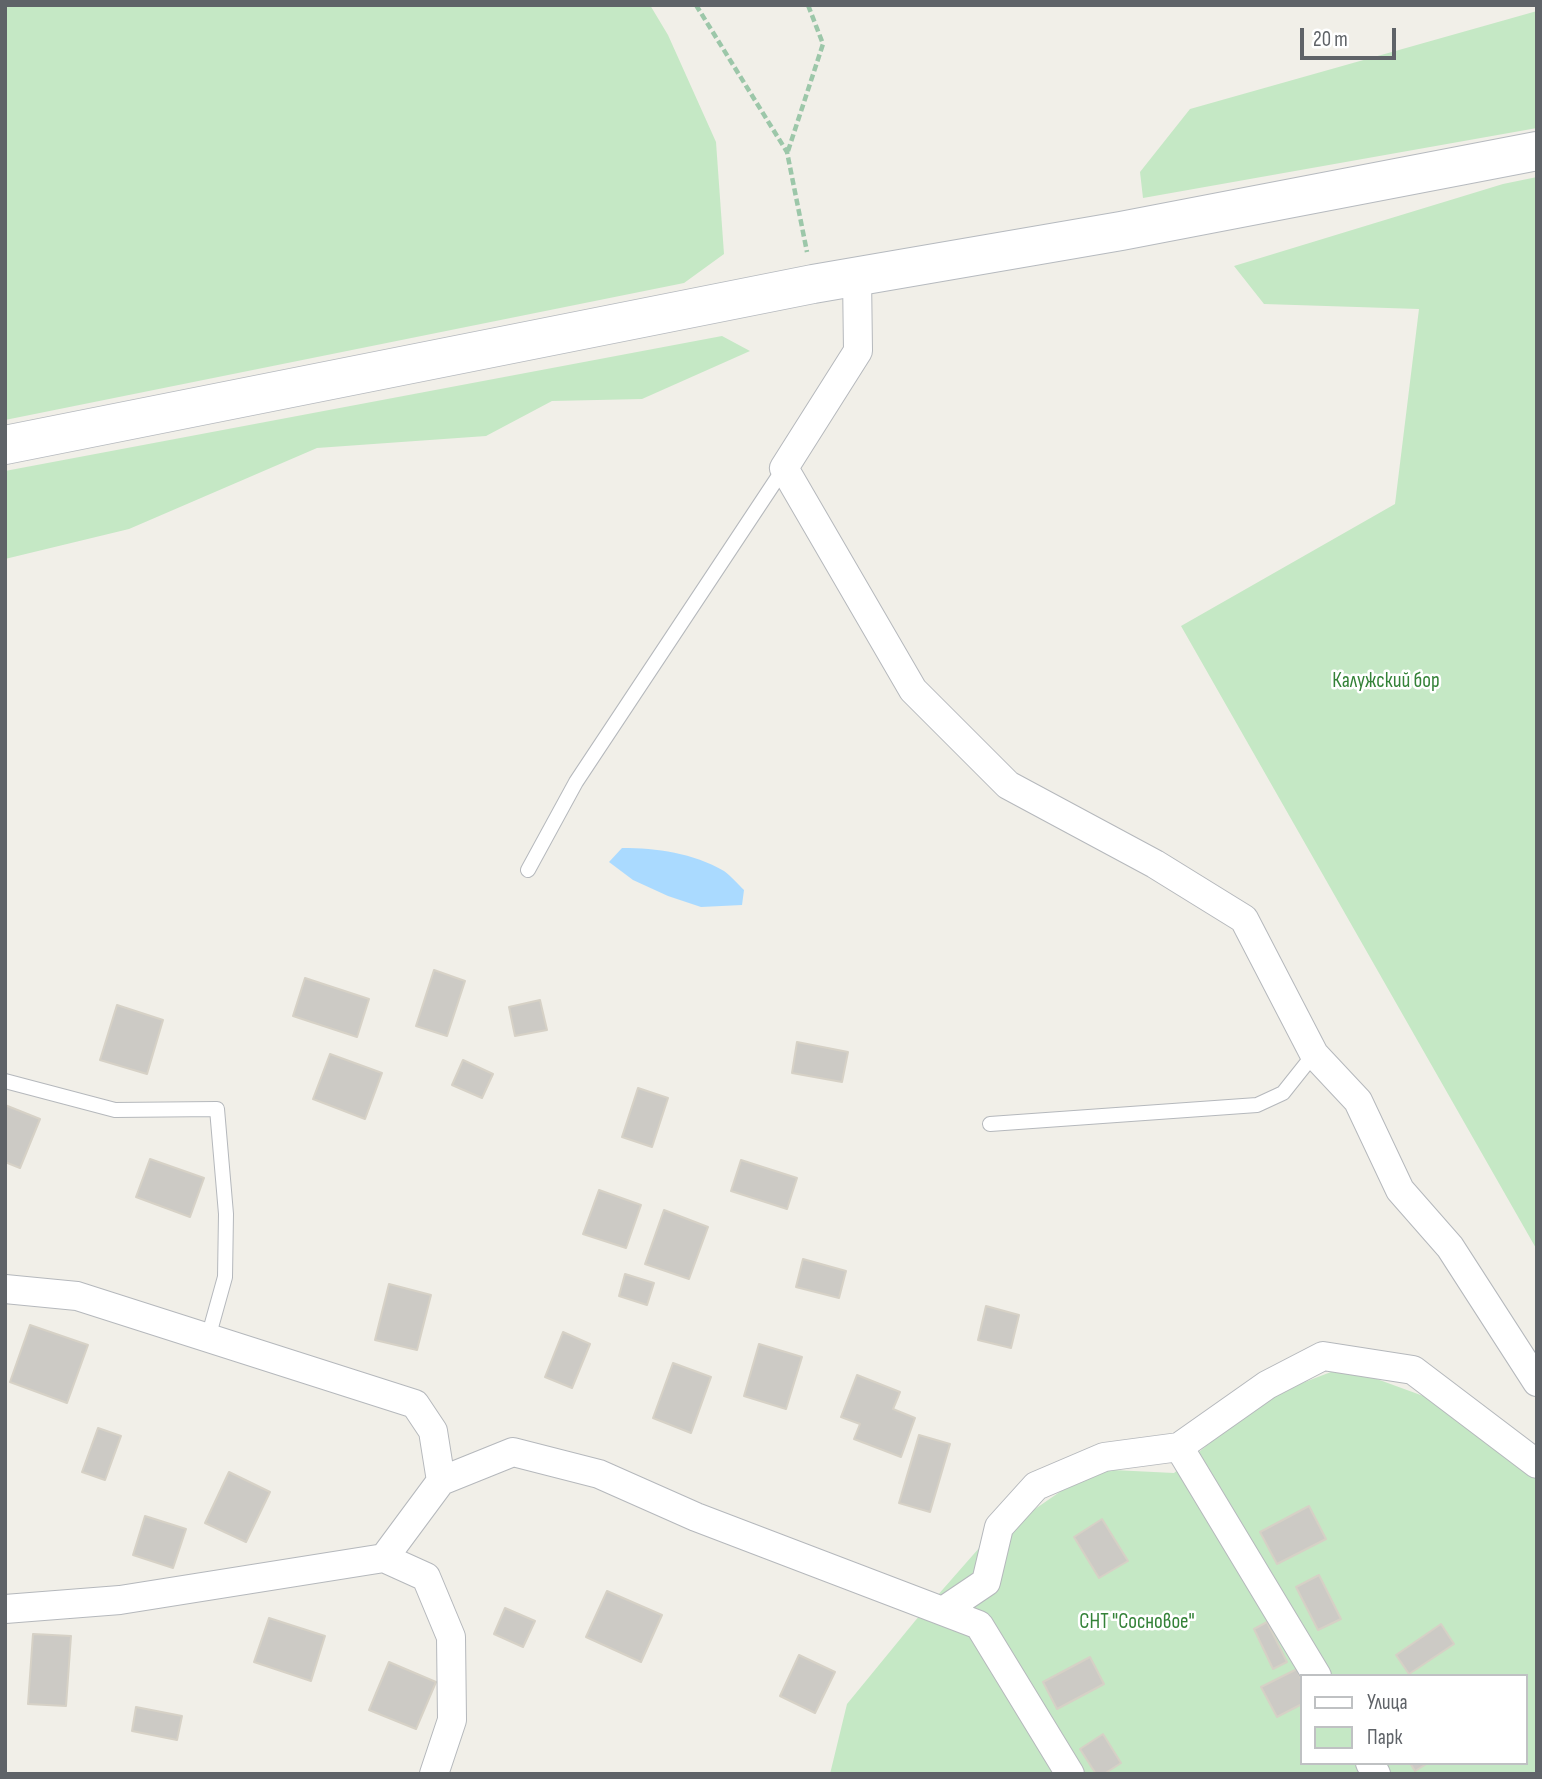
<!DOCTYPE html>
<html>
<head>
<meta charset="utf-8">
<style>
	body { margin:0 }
	#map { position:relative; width:1542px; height:1779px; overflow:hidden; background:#f1efe8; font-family:"Sofia Sans Condensed",sans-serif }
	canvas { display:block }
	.frame { position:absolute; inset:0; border:7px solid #5f6368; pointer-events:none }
	.legend { position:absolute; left:1300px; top:1674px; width:228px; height:91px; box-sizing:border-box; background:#fff; border:2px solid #bfc1c3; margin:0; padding:9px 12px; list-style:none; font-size:21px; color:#5f6368 }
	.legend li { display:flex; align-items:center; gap:14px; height:35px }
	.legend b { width:35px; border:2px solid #bfc1c3 }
	.scale { position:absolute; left:1300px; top:28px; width:96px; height:32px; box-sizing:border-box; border:4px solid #5f6368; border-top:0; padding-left:9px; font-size:21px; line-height:24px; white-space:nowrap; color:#5f6368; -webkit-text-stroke:5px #fff; paint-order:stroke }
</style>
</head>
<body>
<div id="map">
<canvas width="1542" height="1779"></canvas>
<div class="frame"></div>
<ul class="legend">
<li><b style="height:9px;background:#fff"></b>Улица</li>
<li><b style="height:19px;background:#c5e8c5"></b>Парк</li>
</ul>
<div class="scale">20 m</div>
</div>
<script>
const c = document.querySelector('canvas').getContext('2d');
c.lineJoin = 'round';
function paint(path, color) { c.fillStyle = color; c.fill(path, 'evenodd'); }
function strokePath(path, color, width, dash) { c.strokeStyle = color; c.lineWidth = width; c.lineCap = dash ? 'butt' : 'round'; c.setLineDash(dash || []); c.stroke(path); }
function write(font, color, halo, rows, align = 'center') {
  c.font = font + ' "Sofia Sans Condensed",sans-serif'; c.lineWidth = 5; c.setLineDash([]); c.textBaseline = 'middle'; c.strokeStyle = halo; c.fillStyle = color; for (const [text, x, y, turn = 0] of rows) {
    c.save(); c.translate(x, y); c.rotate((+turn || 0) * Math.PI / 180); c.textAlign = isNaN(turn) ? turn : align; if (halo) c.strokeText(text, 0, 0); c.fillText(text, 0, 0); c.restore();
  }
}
paint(new Path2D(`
	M 5,5 L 650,5 L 668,35 L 716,142 L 724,254 L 684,283 L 5,420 Z
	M 1537,11 L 1537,128 L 1143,198 L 1140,172 L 1190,109 Z
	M 1537,177 L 1537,1250 L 1181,626 L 1395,504 L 1419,309 L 1264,304 L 1234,266 L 1503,184 Z
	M 722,336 L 750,351 L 642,399 L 552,401 L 486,436 L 317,448 L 129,529 L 5,559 L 5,471 Z
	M 1344,1367 L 1437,1401 L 1537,1468 L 1537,1774 L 830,1774 L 847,1704 L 915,1621 L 980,1547 L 1093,1469 L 1174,1473 L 1263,1398 ZM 1302,1676 L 1526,1676 L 1526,1763 L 1302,1763 Z`), '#c5e8c5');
paint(new Path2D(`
	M 622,848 C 657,848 693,853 724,871 C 731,876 738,884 744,890 L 742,905 L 701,907 L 668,896 L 633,880 L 609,862 Z`), '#aadaff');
const building = new Path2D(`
	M 434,970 L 465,981 L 447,1036 L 416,1026 Z
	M 305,978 L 369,999 L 357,1037 L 293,1016 Z
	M 540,1000 L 547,1030 L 515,1036 L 509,1007 Z
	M 117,1005 L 163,1020 L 147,1074 L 100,1060 Z
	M 797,1042 L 848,1052 L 842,1082 L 792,1073 Z
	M 330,1054 L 382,1073 L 365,1119 L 313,1099 Z
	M 463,1060 L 493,1074 L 482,1098 L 452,1085 Z
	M 638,1088 L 668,1098 L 652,1147 L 622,1137 Z
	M 5,1105 L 40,1119 L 20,1168 L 5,1162 Z
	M 150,1159 L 204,1178 L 190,1217 L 136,1197 Z
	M 741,1160 L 797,1178 L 787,1209 L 731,1191 Z
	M 599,1190 L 641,1205 L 626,1248 L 583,1234 Z
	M 664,1210 L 708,1227 L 689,1279 L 645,1264 Z
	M 803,1259 L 846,1271 L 839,1298 L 796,1287 Z
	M 625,1274 L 654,1283 L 647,1305 L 619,1296 Z
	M 389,1284 L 431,1295 L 417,1350 L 375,1340 Z
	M 986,1306 L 1019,1315 L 1011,1348 L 978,1340 Z
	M 30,1325 L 88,1345 L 67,1403 L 10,1382 Z
	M 563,1332 L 590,1344 L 572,1388 L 545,1377 Z
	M 759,1344 L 802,1357 L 786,1409 L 744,1396 Z
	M 673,1363 L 711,1377 L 691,1433 L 653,1418 Z
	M 857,1375 L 900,1392 L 893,1409 L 915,1418 L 901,1457 L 854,1439 L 860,1424 L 841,1417 Z
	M 98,1428 L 121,1436 L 105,1480 L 82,1472 Z
	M 919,1435 L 950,1444 L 930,1512 L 899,1503 Z
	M 229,1472 L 270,1492 L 246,1542 L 205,1523 Z
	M 1309,1506 L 1326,1539 L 1277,1564 L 1260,1532 Z
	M 145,1516 L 186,1529 L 173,1568 L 133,1555 Z
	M 1102,1519 L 1128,1561 L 1099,1578 L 1074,1537 Z
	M 1319,1575 L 1341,1619 L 1318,1630 L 1296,1587 Z
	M 607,1591 L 662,1615 L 641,1662 L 586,1637 Z
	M 505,1608 L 535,1621 L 523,1647 L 494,1634 Z
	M 269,1618 L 325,1636 L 311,1681 L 254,1662 Z
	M 1267,1622 L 1287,1662 L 1273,1669 L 1254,1629 Z
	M 1441,1624 L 1454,1644 L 1409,1674 L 1396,1655 Z
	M 33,1634 L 71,1636 L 66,1706 L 28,1704 Z
	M 799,1655 L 835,1672 L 815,1713 L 780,1696 Z
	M 1090,1657 L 1104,1684 L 1057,1709 L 1043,1682 Z
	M 389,1662 L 436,1682 L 416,1729 L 369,1710 Z
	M 1297,1669 L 1302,1681 L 1302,1704 L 1277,1717 L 1261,1687 Z
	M 136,1707 L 182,1716 L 177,1740 L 132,1731 Z
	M 1103,1734 L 1121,1763 L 1104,1774 L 1096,1774 L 1080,1749 Z
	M 1410,1763 L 1428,1763 L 1415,1771 Z`);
paint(building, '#cccac5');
strokePath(building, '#d6d1c6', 2);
const lane = new Path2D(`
	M 528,870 L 576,782 L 784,468
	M 5,1081 L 115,1110 L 217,1109 L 226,1214 L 225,1277 L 208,1338
	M 990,1124 L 1257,1105 L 1283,1093 L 1314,1054`);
const street = new Path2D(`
	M 857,276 L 858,351 L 784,468 L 913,690 L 1008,785 L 1155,864 L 1244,919 L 1314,1054 L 1358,1101 L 1400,1190 L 1450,1247 L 1537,1382
	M 5,1289 L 77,1296 L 415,1404 L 433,1431 L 441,1481
	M 1179,1447 L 1317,1676
	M 384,1558 L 441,1481 L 513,1452 L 599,1474 L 696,1517 L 979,1625 L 1070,1774
	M 5,1609 L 120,1600 L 384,1558 L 426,1577 L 451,1637 L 452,1720 L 434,1774
	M 943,1611 L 986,1582 L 999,1527 L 1036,1486 L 1104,1457 L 1179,1447 L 1267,1385 L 1323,1356 L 1413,1370 L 1537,1464
	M 1370,1763 L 1376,1774`);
const secondary = new Path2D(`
	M 5,445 L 813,284 L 1121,231 L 1537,151`);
strokePath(lane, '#b5b8bc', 16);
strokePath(street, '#b5b8bc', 30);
strokePath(secondary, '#b6babf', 40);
strokePath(new Path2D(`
	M 696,5 L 787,152 L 807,252
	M 788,151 L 823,44 L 808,5`), '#9cc7a9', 4.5, [7, 3.5]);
strokePath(lane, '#fff', 14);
strokePath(street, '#fff', 28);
strokePath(secondary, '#fff', 38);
write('21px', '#348238', '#fff', [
	["Калужский бор",1386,682],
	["СНТ \"Сосновое\"",1137,1623]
]);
</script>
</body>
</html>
